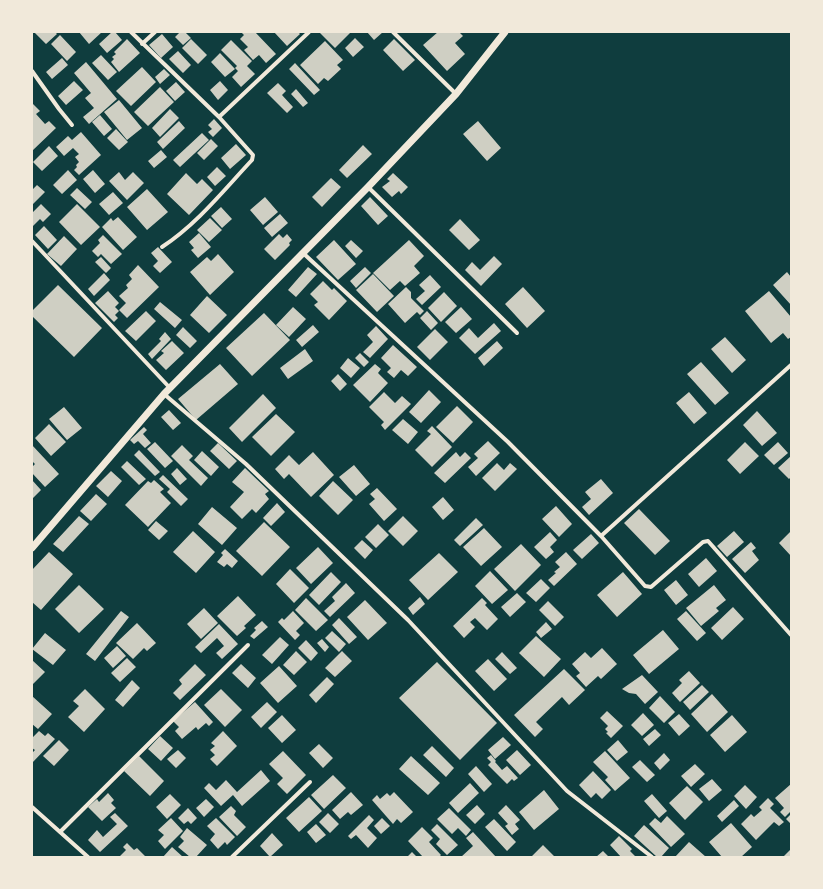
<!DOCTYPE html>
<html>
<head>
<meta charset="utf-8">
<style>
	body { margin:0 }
	#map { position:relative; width:823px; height:889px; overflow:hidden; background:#0f3d3e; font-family:"Work Sans",sans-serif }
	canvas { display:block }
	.frame { position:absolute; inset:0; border:33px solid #f1e9da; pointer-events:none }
</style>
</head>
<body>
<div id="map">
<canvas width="823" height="889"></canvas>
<div class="frame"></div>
</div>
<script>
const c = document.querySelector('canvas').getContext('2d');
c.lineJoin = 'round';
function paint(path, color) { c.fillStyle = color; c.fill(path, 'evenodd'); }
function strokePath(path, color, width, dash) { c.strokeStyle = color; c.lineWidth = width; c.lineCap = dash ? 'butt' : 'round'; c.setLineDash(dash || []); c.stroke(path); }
paint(new Path2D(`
	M 34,32 L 55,32 L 57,34 L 46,44 Z
	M 79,32 L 102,32 L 89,44 Z
	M 112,32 L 115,32 L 122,40 L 107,53 L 99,44 Z
	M 180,32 L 185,32 L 191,38 L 183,45 L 175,37 Z
	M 241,32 L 255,32 L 276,54 L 266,63 L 259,55 L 253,60 L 244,50 L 248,47 L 240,39 L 244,35 Z
	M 274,32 L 298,32 L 300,34 L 287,46 Z
	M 319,32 L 351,32 L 335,48 Z
	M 367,32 L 383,32 L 374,40 Z
	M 438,32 L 459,32 L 463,36 L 455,43 L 465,54 L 447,71 L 423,45 Z
	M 162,34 L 173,47 L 161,58 L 149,45 Z
	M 60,35 L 76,52 L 67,61 L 51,44 Z
	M 355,38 L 364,47 L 353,57 L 345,48 Z
	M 127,39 L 140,53 L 119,72 L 111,62 L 114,59 L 112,57 L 116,54 L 114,52 Z
	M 191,39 L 207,55 L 198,64 L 182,48 Z
	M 394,39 L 415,60 L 403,71 L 383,50 Z
	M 231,40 L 252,61 L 247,66 L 255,74 L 241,87 L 232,77 L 238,71 L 235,68 L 237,66 L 221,50 Z
	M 325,41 L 343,60 L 337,65 L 341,69 L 328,81 L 324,78 L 318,84 L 300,65 Z
	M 178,51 L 191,65 L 183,73 L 169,59 Z
	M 220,53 L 235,69 L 225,77 L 211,62 Z
	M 101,55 L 117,72 L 108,80 L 92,63 Z
	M 62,58 L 68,65 L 52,79 L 46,72 Z
	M 86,62 L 117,99 L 89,124 L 83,117 L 94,108 L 85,98 L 91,93 L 74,73 Z
	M 295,63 L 320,90 L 314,95 L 289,69 Z
	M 142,67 L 156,82 L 131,106 L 116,91 Z
	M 164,69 L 170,75 L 160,84 L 155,77 Z
	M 74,81 L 83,90 L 66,105 L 58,96 Z
	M 220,81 L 228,90 L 218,100 L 210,90 Z
	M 176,82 L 185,92 L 175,101 L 166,91 Z
	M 278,83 L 286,91 L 282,95 L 293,107 L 287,113 L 267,93 Z
	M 160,87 L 174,102 L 148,126 L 134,112 Z
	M 296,89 L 308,103 L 303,107 L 291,94 Z
	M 119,100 L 142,128 L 127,140 L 104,112 Z
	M 32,103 L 40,111 L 36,114 L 45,124 L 49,121 L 56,128 L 32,151 Z
	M 170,109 L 179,118 L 160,137 L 152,128 Z
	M 100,115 L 112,129 L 104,136 L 92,122 Z
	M 214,119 L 222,128 L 213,137 L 208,132 L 212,129 L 208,125 Z
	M 179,121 L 185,128 L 163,149 L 157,142 Z
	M 478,121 L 501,148 L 487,161 L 463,134 Z
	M 116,129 L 128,142 L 119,150 L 107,138 Z
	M 81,132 L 101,155 L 79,175 L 74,170 L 77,167 L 76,165 L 79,162 L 75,157 L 79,154 L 73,148 L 64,156 L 56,147 L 68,136 L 72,140 Z
	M 202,133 L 209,140 L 180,167 L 173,160 Z
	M 211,139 L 218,146 L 204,160 L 197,153 Z
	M 236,144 L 246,155 L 230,169 L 221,158 Z
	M 363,145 L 372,154 L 347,178 L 339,170 Z
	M 49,146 L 58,156 L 42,171 L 33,162 Z
	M 161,150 L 167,157 L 154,168 L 148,161 Z
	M 217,167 L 226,176 L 215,186 L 207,177 Z
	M 68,170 L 77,180 L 62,194 L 53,185 Z
	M 93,170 L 105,184 L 95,193 L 83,179 Z
	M 119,172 L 125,180 L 133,172 L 144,183 L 127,200 L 109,181 Z
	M 186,173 L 197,184 L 202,179 L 213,190 L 189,215 L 167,194 Z
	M 393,173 L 408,187 L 401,194 L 399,191 L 392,197 L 382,187 L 390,181 L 387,179 Z
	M 331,178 L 341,187 L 322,207 L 312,197 Z
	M 37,185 L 45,192 L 32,205 L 32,190 Z
	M 77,188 L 92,202 L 85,209 L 70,195 Z
	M 147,189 L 168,212 L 147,230 L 127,207 Z
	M 113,192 L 123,203 L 109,215 L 99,204 Z
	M 265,197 L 278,212 L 263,225 L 250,210 Z
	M 370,197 L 388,216 L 378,225 L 361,206 Z
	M 41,204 L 51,214 L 43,222 L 40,219 L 32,227 L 32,213 Z
	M 77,204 L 100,227 L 81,245 L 59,222 Z
	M 221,207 L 232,219 L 222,228 L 211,216 Z
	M 280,214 L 288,223 L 272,237 L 264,228 Z
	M 118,217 L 137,237 L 123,250 L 102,227 L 111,218 L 113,221 Z
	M 210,218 L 222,230 L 209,242 L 197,230 Z
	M 460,219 L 480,240 L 469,250 L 449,230 Z
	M 44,226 L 57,240 L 48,249 L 35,235 Z
	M 199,233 L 211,247 L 198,258 L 191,250 L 194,248 L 189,242 Z
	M 279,234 L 283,238 L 287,234 L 292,240 L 289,243 L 290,245 L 275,260 L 264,249 Z
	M 103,235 L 122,254 L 111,264 L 101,254 L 98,257 L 92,251 L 100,243 L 98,240 Z
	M 64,236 L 77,249 L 61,266 L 47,254 Z
	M 334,240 L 356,264 L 338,280 L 316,257 Z
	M 351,240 L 363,251 L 356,258 L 345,246 Z
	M 409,240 L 424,256 L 414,266 L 420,273 L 405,286 L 400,281 L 390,290 L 373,273 Z
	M 158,247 L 172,262 L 160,273 L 153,266 L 158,261 L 151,253 Z
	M 218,254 L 234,272 L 210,295 L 190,272 L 207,257 L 211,261 Z
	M 494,256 L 502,264 L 481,286 L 465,270 L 472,262 L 480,270 Z
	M 101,257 L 111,268 L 106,273 L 95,262 Z
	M 138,265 L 159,287 L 127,318 L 119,310 L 126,303 L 119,296 L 128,288 L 126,285 L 132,279 L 129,275 Z
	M 308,267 L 317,274 L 296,297 L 288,290 Z
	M 365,267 L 371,273 L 356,288 L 350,281 Z
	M 787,272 L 791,277 L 791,305 L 773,285 Z
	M 104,273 L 110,280 L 94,296 L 88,289 Z
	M 373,274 L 394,296 L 377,312 L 356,290 Z
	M 430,275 L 441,287 L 422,305 L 416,299 L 425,291 L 419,285 Z
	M 323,281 L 332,290 L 334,288 L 347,301 L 329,320 L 314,305 L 318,302 L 310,294 Z
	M 58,285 L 102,328 L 74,357 L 32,316 L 32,311 Z
	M 406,287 L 411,292 L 411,298 L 424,311 L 420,315 L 417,312 L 405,323 L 388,304 Z
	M 523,287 L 545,311 L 527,328 L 505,304 Z
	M 108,291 L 119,303 L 115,307 L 119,311 L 115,315 L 118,318 L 114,322 L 95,303 Z
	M 769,291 L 791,317 L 791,337 L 788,339 L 783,333 L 771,343 L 745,311 Z
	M 444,292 L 457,306 L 441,322 L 428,308 Z
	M 207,296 L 227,315 L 209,333 L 190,315 Z
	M 160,302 L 182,320 L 175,328 L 154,309 Z
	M 293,307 L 306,319 L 289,337 L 276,325 Z
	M 461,307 L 472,319 L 456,333 L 445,322 Z
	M 146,311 L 156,321 L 136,341 L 125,331 Z
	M 427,311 L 438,323 L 431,330 L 420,318 Z
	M 264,313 L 290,340 L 252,376 L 226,348 Z
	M 494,323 L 501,331 L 475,354 L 459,338 L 469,328 L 478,338 Z
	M 313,325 L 319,332 L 302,347 L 296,340 Z
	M 376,326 L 388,339 L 370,358 L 363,352 L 373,342 L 367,335 Z
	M 183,327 L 197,341 L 190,348 L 176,335 Z
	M 435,329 L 448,342 L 430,360 L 417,347 Z
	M 165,332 L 171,339 L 152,359 L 148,354 L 161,341 L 159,339 Z
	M 725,337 L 746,360 L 732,373 L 711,349 Z
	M 172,341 L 184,353 L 166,370 L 156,360 L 164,353 L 161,351 Z
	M 497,341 L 503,348 L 484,366 L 478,358 Z
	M 393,345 L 417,367 L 408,376 L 401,370 L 394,378 L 387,372 L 391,368 L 381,358 Z
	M 305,349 L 313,361 L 288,379 L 280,368 Z
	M 360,353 L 369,362 L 364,367 L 355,358 Z
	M 348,358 L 360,368 L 351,378 L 340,368 Z
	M 701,362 L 729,393 L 715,405 L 687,374 Z
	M 220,364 L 238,384 L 196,420 L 178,399 Z
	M 375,364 L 381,369 L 378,373 L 388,383 L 370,402 L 353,385 Z
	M 338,374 L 347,384 L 340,391 L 331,381 Z
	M 429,390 L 441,402 L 421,423 L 409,412 Z
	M 384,392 L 395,403 L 402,396 L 411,404 L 385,430 L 381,425 L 384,422 L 369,407 Z
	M 689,392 L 707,413 L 694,424 L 676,403 Z
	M 263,394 L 276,408 L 242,442 L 229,428 Z
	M 457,406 L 473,422 L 453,443 L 436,427 Z
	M 64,407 L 82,428 L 67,440 L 49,419 Z
	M 169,410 L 181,423 L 173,430 L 161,417 Z
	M 757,411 L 777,433 L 762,446 L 743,425 Z
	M 276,414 L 295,432 L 271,456 L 252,437 Z
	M 403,419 L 418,432 L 408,444 L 392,430 Z
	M 49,424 L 66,442 L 51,456 L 35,438 Z
	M 432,426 L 452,447 L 432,467 L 415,450 L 431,434 L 427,431 Z
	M 144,427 L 147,430 L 143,434 L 151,443 L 145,448 L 138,441 L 134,444 L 130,440 Z
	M 488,441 L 500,453 L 476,476 L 468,467 L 478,458 L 474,454 Z
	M 155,442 L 173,461 L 165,468 L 147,449 Z
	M 745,442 L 759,456 L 740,474 L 727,460 Z
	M 778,442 L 788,453 L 774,465 L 764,455 Z
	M 218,443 L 237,461 L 229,469 L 210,451 Z
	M 32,445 L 59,474 L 45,487 L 32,473 L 32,467 L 35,464 L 32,461 Z
	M 182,445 L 193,456 L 189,460 L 208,478 L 201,486 L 171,456 Z
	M 139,450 L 160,472 L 155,476 L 134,455 Z
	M 202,451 L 219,467 L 211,476 L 194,460 Z
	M 313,452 L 334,475 L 311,497 L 289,474 L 284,479 L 275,469 L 289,455 L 299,465 Z
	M 456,452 L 460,457 L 465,452 L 471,458 L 445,483 L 434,473 Z
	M 791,456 L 791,477 L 789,479 L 778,468 Z
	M 127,461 L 146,479 L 139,485 L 121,467 Z
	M 497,463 L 504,470 L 510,463 L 517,469 L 495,491 L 482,478 Z
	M 354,465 L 370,484 L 356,496 L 339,477 Z
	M 177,468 L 187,479 L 180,485 L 171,474 Z
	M 245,468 L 269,491 L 265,494 L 269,499 L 256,513 L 252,509 L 242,519 L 230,507 L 244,492 L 232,482 Z
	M 111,471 L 122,481 L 108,497 L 96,486 Z
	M 163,475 L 188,499 L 181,506 L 167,492 L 170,489 L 159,479 Z
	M 601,479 L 613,493 L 589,515 L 582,507 L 591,499 L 585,492 Z
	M 32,480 L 41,490 L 32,499 Z
	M 154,480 L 164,489 L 160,492 L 171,503 L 148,527 L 125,505 L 148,481 L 151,483 Z
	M 333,481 L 353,500 L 338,515 L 319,496 Z
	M 377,488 L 397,509 L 384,521 L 369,504 L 375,499 L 370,494 Z
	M 96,494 L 107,504 L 91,521 L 80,511 Z
	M 443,497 L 454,510 L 443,520 L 432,507 Z
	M 277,503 L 285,512 L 271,526 L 263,518 Z
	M 556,506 L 572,524 L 559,537 L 542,519 Z
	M 212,507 L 237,528 L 222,545 L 198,524 Z
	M 639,509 L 670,541 L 655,555 L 624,523 Z
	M 79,516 L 89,524 L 63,552 L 53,544 Z
	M 403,516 L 418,531 L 403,546 L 388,531 Z
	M 476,518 L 483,525 L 460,546 L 454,540 Z
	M 156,521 L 168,531 L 159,540 L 148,530 Z
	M 264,522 L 290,547 L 262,576 L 236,551 Z
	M 378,524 L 389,535 L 376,548 L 365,537 Z
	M 484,528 L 502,547 L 481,566 L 463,547 Z
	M 193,531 L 215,552 L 196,573 L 173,552 Z
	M 734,531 L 744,542 L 727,557 L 717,546 Z
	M 791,531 L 791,556 L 779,543 Z
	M 550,532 L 557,540 L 550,547 L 554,552 L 546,559 L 534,547 Z
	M 591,534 L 599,543 L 582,559 L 573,550 Z
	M 362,540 L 373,550 L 365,559 L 354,548 Z
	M 751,542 L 756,548 L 752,551 L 759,560 L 745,573 L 732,559 Z
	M 521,544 L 541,565 L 515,591 L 494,569 Z
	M 318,547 L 333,563 L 311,584 L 296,568 Z
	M 225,549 L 238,561 L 232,568 L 227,564 L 224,567 L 217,562 L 223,555 L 221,553 Z
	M 49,552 L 73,574 L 41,610 L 32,602 L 32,570 Z
	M 566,552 L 577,564 L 554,586 L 548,580 L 556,573 L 554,572 L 560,567 L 555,562 Z
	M 439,553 L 458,572 L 428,600 L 409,580 Z
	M 706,558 L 717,571 L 699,587 L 688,574 Z
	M 290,569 L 309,588 L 294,603 L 276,584 Z
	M 490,571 L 508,590 L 492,604 L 475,586 Z
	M 331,572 L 341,582 L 319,605 L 309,595 Z
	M 623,572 L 642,594 L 617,617 L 597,595 Z
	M 541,579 L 550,588 L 536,602 L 526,593 Z
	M 676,580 L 688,595 L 676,605 L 664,590 Z
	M 346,583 L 355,593 L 330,617 L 324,611 L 335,601 L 332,597 Z
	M 79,585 L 104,609 L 79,633 L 55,609 Z
	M 714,585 L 726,600 L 716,608 L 719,611 L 701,626 L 686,608 Z
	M 517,593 L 526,602 L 510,617 L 501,607 Z
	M 238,596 L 256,615 L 244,626 L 246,628 L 237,636 L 217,616 Z
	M 420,597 L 425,604 L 413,615 L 408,608 Z
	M 306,598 L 328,620 L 316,631 L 295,610 Z
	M 482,598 L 487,603 L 485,605 L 498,619 L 487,630 L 475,618 L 470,622 L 475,627 L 464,638 L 453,626 Z
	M 365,600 L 387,623 L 368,640 L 347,617 Z
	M 548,601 L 564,617 L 555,626 L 539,610 Z
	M 733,607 L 744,619 L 722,640 L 711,628 Z
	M 204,608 L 218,623 L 201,639 L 187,624 Z
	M 121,611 L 129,617 L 95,661 L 86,654 Z
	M 293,611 L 304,623 L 296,631 L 300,635 L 295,640 L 278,622 L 282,618 L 284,620 Z
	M 686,611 L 706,633 L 697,641 L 677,619 Z
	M 339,618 L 357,637 L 349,644 L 332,625 Z
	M 262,621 L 268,627 L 254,639 L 250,636 L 256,630 L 254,628 Z
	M 546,622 L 552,629 L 541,638 L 536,632 Z
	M 137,623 L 156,643 L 147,651 L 144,648 L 133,659 L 116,643 Z
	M 219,624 L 238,644 L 222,659 L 216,653 L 224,646 L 217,638 L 201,653 L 195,647 Z
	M 663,630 L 679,649 L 649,674 L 633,655 Z
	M 332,631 L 346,644 L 339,652 L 325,638 Z
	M 45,633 L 66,650 L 53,665 L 32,649 Z
	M 536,636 L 561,659 L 544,677 L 519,653 Z
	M 280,637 L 289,645 L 272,664 L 262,655 Z
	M 322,639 L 329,647 L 325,652 L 317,643 Z
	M 306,640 L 318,653 L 311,661 L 298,648 Z
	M 117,646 L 126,656 L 113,668 L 104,658 Z
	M 602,648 L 617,664 L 601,679 L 598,676 L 586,687 L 576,676 L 580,673 L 572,664 L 585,652 L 591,658 Z
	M 296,651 L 307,662 L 294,675 L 283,665 Z
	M 342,651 L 352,661 L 335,677 L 325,668 Z
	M 502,652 L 517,668 L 510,674 L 495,659 Z
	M 127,658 L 136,667 L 120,682 L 111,673 Z
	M 488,659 L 507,679 L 494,691 L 475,671 Z
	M 32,660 L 45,672 L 32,685 Z
	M 437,662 L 497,723 L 460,760 L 399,698 Z
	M 195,664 L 206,675 L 180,700 L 173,693 L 182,684 L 179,680 Z
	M 241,664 L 256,678 L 248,688 L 232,673 Z
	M 279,666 L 297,686 L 278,703 L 260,683 Z
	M 564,669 L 585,690 L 569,705 L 562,697 L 536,722 L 543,729 L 535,737 L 514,715 Z
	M 689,671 L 700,683 L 680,702 L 672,693 L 682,683 L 679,680 Z
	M 642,675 L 658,692 L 645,704 L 636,694 L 629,693 L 622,689 Z
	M 327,677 L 334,684 L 316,703 L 309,695 Z
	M 132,680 L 140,688 L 123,707 L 115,700 Z
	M 702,685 L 709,692 L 690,710 L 683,702 Z
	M 85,689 L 105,709 L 84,732 L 68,717 L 79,706 L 73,701 Z
	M 221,689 L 242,710 L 225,727 L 204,705 Z
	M 712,694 L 728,712 L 707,732 L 691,714 Z
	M 32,696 L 52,714 L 38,729 L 32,724 Z
	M 660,696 L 675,712 L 664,723 L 649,708 Z
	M 195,702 L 213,722 L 209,726 L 206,723 L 198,730 L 196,727 L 182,739 L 175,731 L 179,727 L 173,721 Z
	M 267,702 L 277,712 L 261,728 L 251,717 Z
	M 607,711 L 623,726 L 611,738 L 606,733 L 608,732 L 605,729 L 608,726 L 600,718 Z
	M 643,713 L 654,725 L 642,736 L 631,725 Z
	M 679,714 L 690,726 L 679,736 L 668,723 Z
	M 282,715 L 296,730 L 282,743 L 268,728 Z
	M 732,715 L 747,732 L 725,752 L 710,735 Z
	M 655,729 L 661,735 L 649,746 L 643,739 Z
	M 39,731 L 45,736 L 48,733 L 55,739 L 32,763 L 32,753 L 35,750 L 32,748 L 32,738 Z
	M 223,731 L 237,746 L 217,766 L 210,759 L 215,755 L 210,750 L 215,746 L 211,743 Z
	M 160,736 L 173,748 L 161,761 L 148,749 Z
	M 503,737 L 511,745 L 495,759 L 488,750 Z
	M 59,740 L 69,750 L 54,766 L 43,756 Z
	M 618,740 L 628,752 L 617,761 L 607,750 Z
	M 319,744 L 333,758 L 323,768 L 309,753 Z
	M 432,746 L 454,768 L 446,777 L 423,755 Z
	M 178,750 L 186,758 L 176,768 L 167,759 Z
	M 517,750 L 531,765 L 520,775 L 506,760 Z
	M 283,751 L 306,775 L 287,794 L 277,784 L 283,778 L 269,764 Z
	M 605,751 L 630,778 L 615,791 L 605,780 L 608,777 L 593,762 Z
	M 664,753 L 670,760 L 660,770 L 654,763 Z
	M 491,755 L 496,761 L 495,762 L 502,770 L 507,766 L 518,778 L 514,781 L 512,779 L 507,784 L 488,765 L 491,762 L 487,758 Z
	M 139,756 L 164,781 L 150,796 L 124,771 Z
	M 411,756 L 440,783 L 428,795 L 399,769 Z
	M 640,760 L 655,775 L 647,782 L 632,767 Z
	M 695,764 L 705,774 L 691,787 L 681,776 Z
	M 476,766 L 492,784 L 484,792 L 468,774 Z
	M 261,770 L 270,781 L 242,806 L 233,795 L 221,806 L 204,788 L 209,783 L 216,790 L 226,780 L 237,792 Z
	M 593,771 L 611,790 L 602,799 L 596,793 L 591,798 L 579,785 Z
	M 333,775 L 346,788 L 324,809 L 311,795 Z
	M 712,779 L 722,790 L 709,801 L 699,789 Z
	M 470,783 L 479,793 L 458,813 L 449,803 Z
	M 791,784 L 791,811 L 785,817 L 780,812 L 784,808 L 775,798 Z
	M 745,785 L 757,797 L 746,809 L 734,796 Z
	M 687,786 L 703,802 L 685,820 L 669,803 Z
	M 544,790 L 559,809 L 534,830 L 519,812 Z
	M 351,792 L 363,805 L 351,815 L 348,812 L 340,819 L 332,810 Z
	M 394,792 L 413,812 L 401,823 L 397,819 L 393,824 L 372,800 L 377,795 L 380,799 L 387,793 L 390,796 Z
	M 108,793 L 114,800 L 111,803 L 116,808 L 102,821 L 88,807 L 97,799 L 99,802 Z
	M 170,794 L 181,805 L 167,819 L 156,807 Z
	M 652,794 L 667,811 L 659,818 L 644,801 Z
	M 309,797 L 322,811 L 299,832 L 286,818 Z
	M 768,798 L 774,804 L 770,808 L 784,822 L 779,826 L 774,822 L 756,840 L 741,824 L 751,814 L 754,817 L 762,810 L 759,807 Z
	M 206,799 L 214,807 L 204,817 L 196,808 Z
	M 734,800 L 739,806 L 722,822 L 717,816 Z
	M 477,805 L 485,814 L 475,824 L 466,815 Z
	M 506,805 L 520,820 L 515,824 L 519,829 L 512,835 L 505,826 L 508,824 L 498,813 Z
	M 231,806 L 236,811 L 234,815 L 246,827 L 237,836 L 219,817 Z
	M 188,808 L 197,818 L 191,824 L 188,821 L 184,824 L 178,818 Z
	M 449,808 L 471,830 L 466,836 L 458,828 L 452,834 L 437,819 Z
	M 115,813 L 128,826 L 100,852 L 88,840 L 97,830 L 103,837 L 117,824 L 110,817 Z
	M 328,813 L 339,824 L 330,833 L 319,822 Z
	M 791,814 L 791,824 L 786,819 Z
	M 369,815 L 374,820 L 367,828 L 377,838 L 368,848 L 356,835 L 351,839 L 348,836 Z
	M 667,816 L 685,834 L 671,847 L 649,824 L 655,818 L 661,823 Z
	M 171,818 L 183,831 L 165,849 L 158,841 L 164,835 L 158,830 Z
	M 216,818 L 235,837 L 227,845 L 225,842 L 218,849 L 210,840 L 215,834 L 207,826 Z
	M 382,818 L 390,826 L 381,834 L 374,826 Z
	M 494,819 L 516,842 L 507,851 L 485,827 Z
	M 731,823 L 752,847 L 741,857 L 722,857 L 709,842 Z
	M 316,824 L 326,835 L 316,843 L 307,832 Z
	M 437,824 L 458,845 L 447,855 L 436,844 L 440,839 L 431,830 Z
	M 644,825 L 669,848 L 661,857 L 657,857 L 634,836 Z
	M 422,827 L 433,838 L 429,842 L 441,855 L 439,857 L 423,857 L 408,841 Z
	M 187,828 L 207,845 L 196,857 L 190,857 L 178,847 L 184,841 L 180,837 Z
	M 473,832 L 496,857 L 461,857 L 473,846 L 466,838 Z
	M 272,833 L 283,845 L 270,857 L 260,846 Z
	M 619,836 L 632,849 L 630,851 L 636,857 L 621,857 L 610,845 Z
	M 689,842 L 706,857 L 675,857 Z
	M 127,843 L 134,850 L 137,848 L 146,857 L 119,857 L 126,850 L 123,847 Z
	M 543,845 L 555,857 L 532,856 Z
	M 172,847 L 183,857 L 163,857 Z
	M 791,849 L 791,857 L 783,857 Z
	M 603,851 L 609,857 L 596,857 Z
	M 412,852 L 417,857 L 407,857 Z`), '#cfcfc3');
strokePath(new Path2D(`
	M 131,32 L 219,117 L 253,155 L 252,160 C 223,191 197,224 162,247
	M 393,32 L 456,94
	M 142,44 L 155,32
	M 32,71 L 59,109 L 72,125
	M 219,117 L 309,32
	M 368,187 L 517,333
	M 32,241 L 170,388
	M 303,253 L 508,442 L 601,536 L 645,586 L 651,587 L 703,542 L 708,541 L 791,635
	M 164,394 L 246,464 L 408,620 L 567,791 L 652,857
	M 601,536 L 791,365
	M 32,807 L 88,857
	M 60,832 L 248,645
	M 232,857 L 310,782`), '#f1e9da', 4);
strokePath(new Path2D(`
	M 32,548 L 164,394 L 368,187 L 456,94 L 505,32`), '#f1e9da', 7);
</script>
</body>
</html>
